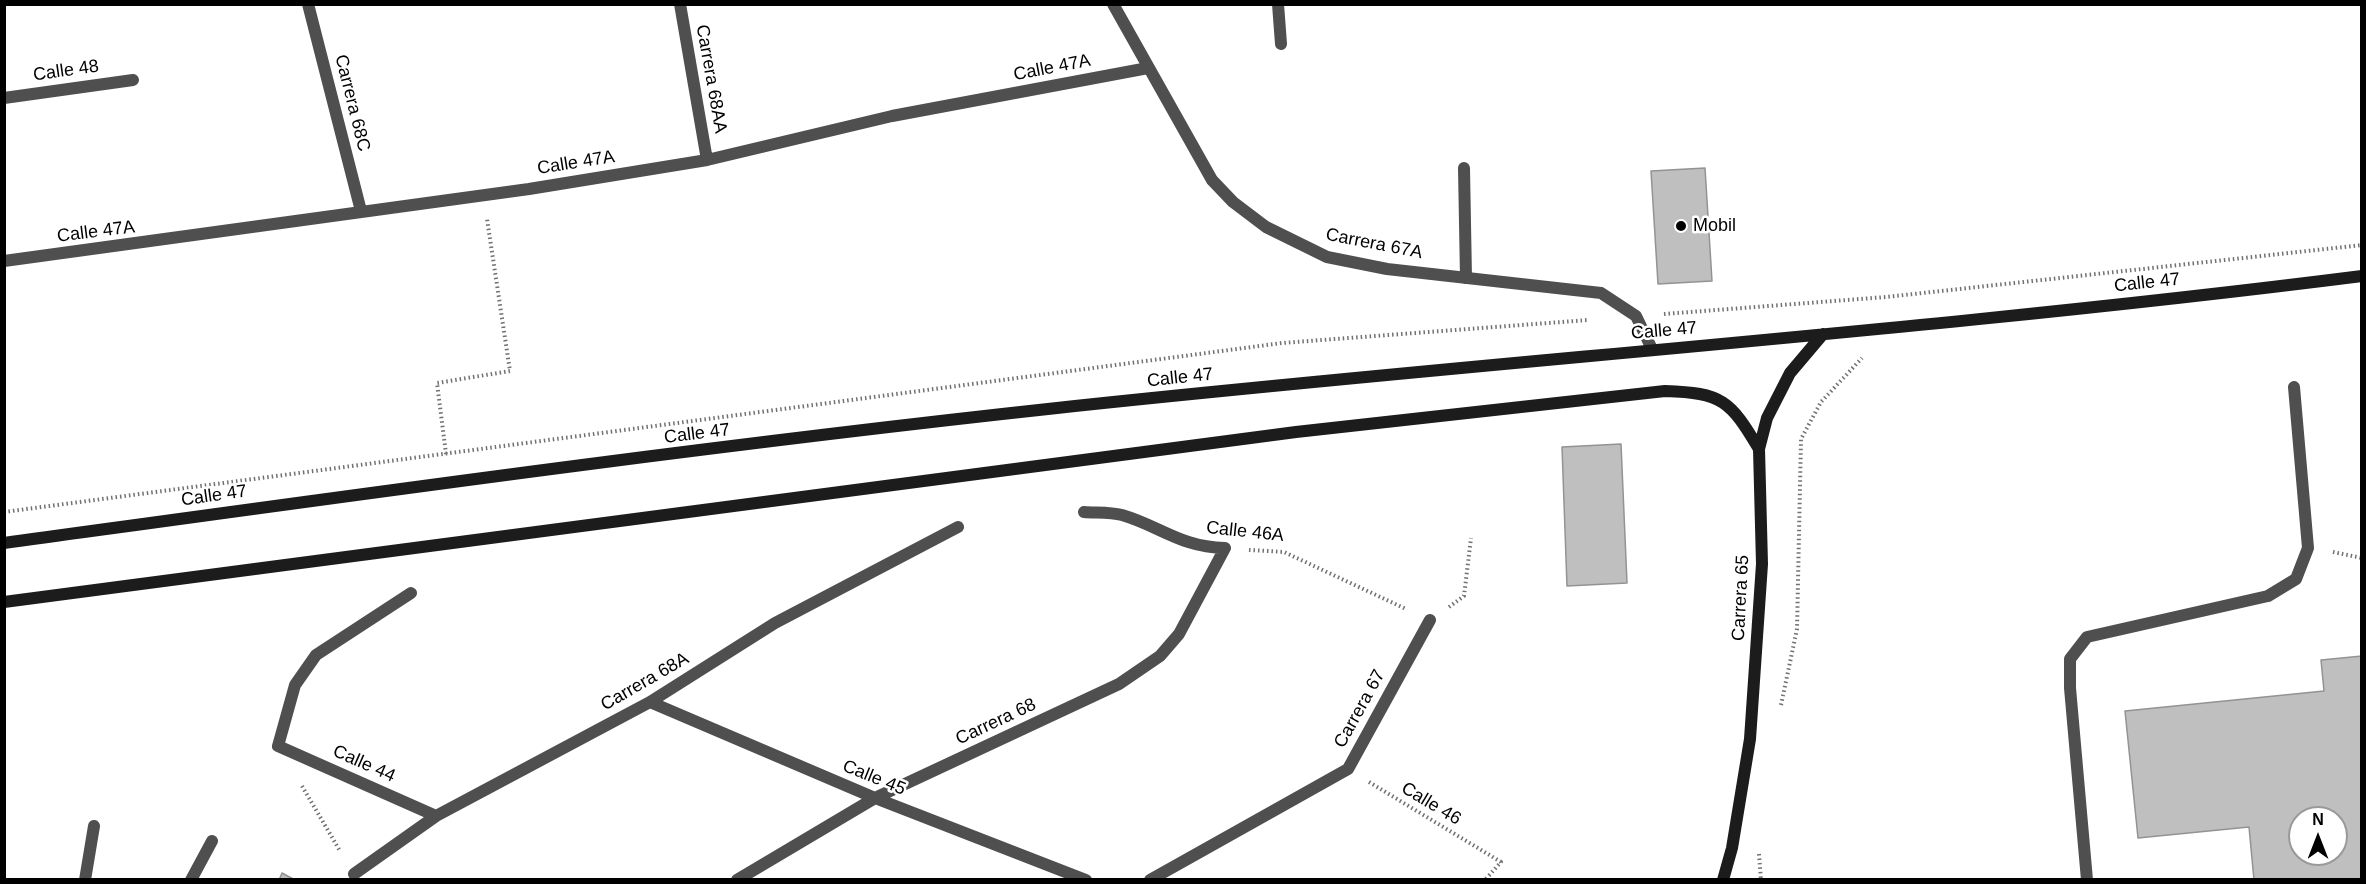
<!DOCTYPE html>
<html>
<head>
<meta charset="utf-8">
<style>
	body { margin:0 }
	#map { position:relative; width:2366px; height:884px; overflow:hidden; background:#fff; font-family:Arial,sans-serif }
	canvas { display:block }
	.frame { position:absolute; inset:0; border:6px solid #000; pointer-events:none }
	.north { position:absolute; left:2288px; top:806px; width:60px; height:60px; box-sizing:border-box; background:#fff; border:2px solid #999; border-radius:50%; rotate:0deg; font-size:16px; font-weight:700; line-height:24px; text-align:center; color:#000 }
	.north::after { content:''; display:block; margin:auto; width:21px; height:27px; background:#000; clip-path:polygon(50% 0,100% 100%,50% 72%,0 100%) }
</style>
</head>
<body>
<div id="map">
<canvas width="2366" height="884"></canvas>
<div class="frame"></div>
<div class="north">N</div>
</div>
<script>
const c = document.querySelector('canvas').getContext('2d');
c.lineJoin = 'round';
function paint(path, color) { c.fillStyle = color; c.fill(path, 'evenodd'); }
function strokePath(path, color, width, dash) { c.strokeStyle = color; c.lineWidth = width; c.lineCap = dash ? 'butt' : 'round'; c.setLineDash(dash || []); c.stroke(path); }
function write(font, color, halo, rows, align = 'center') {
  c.font = font + ' Arial,sans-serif'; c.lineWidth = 5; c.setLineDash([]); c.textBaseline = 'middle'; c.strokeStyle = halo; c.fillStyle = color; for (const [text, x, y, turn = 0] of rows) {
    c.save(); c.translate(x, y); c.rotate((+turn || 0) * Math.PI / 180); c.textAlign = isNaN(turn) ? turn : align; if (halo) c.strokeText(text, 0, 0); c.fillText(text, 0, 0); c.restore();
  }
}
const building = new Path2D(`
	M 1705,168 L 1712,281 L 1658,284 L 1651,171 Z
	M 1621,444 L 1627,583 L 1567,586 L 1562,447 Z
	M 2362,656 L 2362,880 L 2254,880 L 2249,827 L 2138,838 L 2125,711 L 2324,691 L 2321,660 ZM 2300,818 L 2336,818 L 2336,854 L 2300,854 Z
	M 282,873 L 295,880 L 279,880 Z`);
paint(building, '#bfbfbf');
strokePath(building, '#939393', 1.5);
strokePath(new Path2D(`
	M 1664,314 L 1886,297 L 2362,245
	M 446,454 L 437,383 L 510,371 L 487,219
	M 4,512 L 1282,343 L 1588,320
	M 1249,550 L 1284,552 L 1406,609
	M 2333,552 L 2362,558
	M 1449,607 L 1464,596 L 1471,538
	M 1781,705 L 1797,629 L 1801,439 L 1821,402 L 1862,358
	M 1369,782 L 1501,862 L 1485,880
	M 302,786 L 340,851
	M 1759,854 L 1761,880`), '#717171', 4, [1.5, 3]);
strokePath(new Path2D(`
	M 1278,4 L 1281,44
	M 1464,168 L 1466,278
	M 85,880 L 94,826
	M 191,880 L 212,841
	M 2087,880 L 2070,688 L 2070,659 L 2087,637 L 2268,596 L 2296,579 L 2308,548 L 2294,387`), '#4f4f4f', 12);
strokePath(new Path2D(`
	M 308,4 L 361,211
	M 680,4 L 707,160
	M 1113,4 L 1212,180 L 1233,202 L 1266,227 L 1327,257 L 1387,269 L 1601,293 L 1636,316 L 1652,349
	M 4,98 L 133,80
	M 4,261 L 529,189 L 707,160 L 892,116 L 1148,68
	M 411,593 L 316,655 L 295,685 L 278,746 L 436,816
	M 650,702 L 875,798 L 1086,880
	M 354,874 L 436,816 L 650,702 L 775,623 L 958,527
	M 737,880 L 875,798 L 1119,684 L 1160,656 L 1179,634 L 1225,548 C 1180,547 1160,526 1122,515 C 1110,512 1096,513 1084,512
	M 1150,880 L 1348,769 L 1430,620`), '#4f4f4f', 12);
strokePath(new Path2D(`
	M 4,543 C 355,495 705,446 1057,408 C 1492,361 1928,331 2362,276
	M 4,602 L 1296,432 L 1665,391 C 1722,393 1730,400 1759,449
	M 1723,880 L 1732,848 L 1750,739 L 1762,564 L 1759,449 L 1767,418 L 1790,373 L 1823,334`), '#1c1c1c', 12);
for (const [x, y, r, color] of [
	[1681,226,6,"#000"]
]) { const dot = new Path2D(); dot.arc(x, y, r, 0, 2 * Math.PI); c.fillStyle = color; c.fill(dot); strokePath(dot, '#fff', 2); }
write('18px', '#000', '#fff', [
	["Calle 47A",1052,68,-11],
	["Calle 48",66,71,-8],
	["Carrera 68AA",711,79,80],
	["Carrera 68C",352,103,76],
	["Calle 47A",576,163,-9],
	["Calle 47A",96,232,-7],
	["Carrera 67A",1374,244,11],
	["Calle 47",2147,283,-6],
	["Calle 47",1664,331,-5],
	["Calle 47",1180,378,-6],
	["Calle 47",697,434,-7],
	["Calle 47",214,496,-8],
	["Calle 46A",1245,532,6],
	["Carrera 65",1741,598,-87],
	["Carrera 68A",645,682,-30],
	["Carrera 67",1360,709,-61],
	["Carrera 68",996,722,-25],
	["Calle 44",364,764,24],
	["Calle 45",874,778,22],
	["Calle 46",1431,804,31]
]);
write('18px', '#000', '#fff', [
	["Mobil",1693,226]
], 'left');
</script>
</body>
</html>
